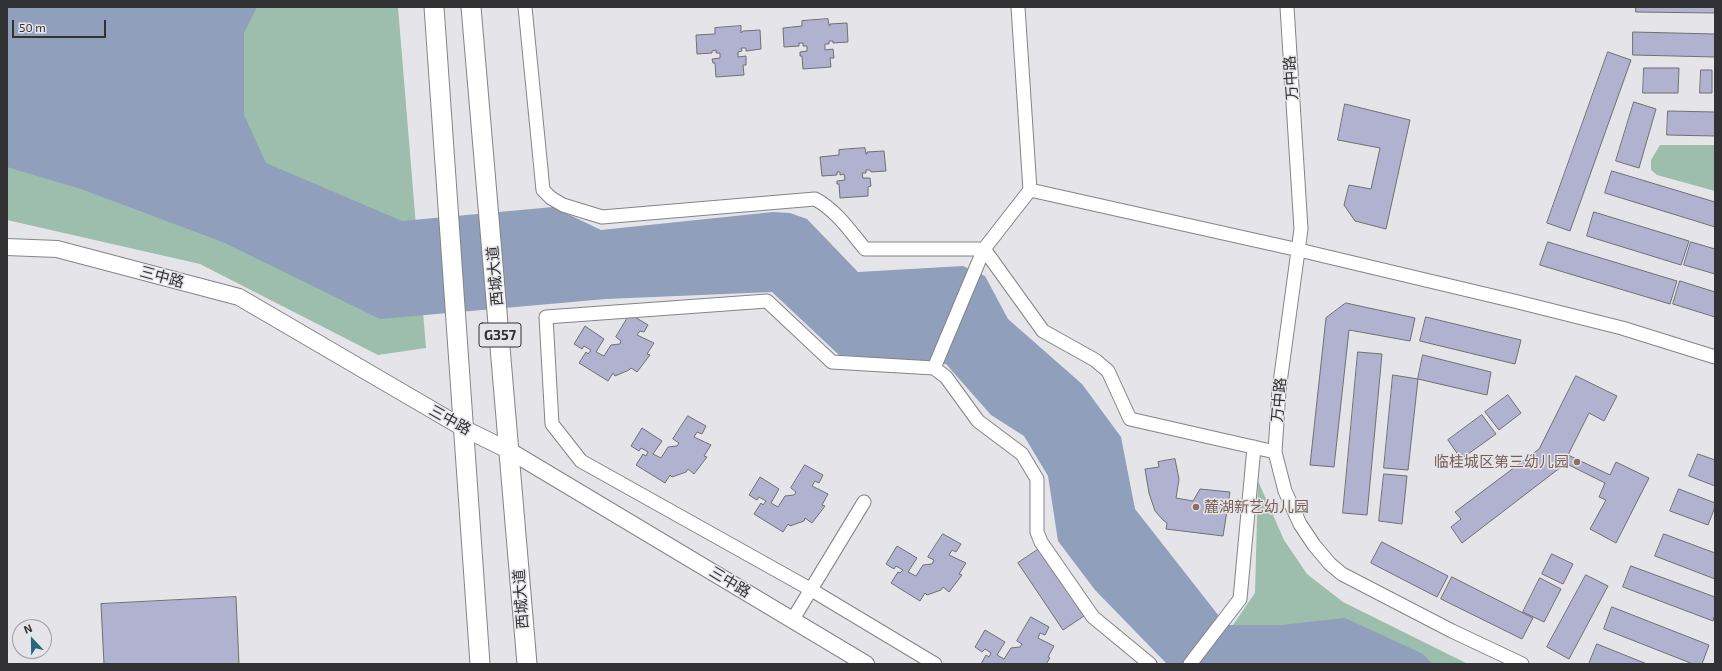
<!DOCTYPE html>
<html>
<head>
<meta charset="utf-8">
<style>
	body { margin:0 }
	#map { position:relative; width:1722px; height:671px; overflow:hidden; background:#e5e5e9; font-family:"Exo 2",sans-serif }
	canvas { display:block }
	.frame { position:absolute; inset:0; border:8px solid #323234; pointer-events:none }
	.north { position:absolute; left:12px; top:619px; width:40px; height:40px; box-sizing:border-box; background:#e5e5e9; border:1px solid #9d9da1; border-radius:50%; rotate:338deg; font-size:11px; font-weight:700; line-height:16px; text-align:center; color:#323234 }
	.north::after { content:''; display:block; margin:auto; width:14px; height:18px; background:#29667d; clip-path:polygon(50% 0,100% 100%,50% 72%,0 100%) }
	.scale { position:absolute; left:12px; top:20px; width:94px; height:18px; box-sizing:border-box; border:2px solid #323234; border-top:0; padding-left:5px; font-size:12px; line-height:14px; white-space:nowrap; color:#323234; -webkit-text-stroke:3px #e5e5e9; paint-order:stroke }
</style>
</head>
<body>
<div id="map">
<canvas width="1722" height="671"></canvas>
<div class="frame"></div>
<div class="north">N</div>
<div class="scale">50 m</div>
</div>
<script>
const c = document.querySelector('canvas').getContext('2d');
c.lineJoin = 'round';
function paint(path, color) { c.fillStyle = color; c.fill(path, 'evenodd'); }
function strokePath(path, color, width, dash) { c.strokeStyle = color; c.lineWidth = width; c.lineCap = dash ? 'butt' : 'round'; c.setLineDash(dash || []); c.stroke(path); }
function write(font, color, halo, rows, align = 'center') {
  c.font = font + ' "Exo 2","Noto Sans SC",sans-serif'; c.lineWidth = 3; c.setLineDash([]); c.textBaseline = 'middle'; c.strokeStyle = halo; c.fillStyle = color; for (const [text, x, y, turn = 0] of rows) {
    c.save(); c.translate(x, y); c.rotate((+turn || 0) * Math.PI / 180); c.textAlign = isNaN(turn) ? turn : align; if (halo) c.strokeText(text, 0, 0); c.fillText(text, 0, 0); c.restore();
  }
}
paint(new Path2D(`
	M 7,7 L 398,7 L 426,348 L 378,355 L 200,264 L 7,220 Z
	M 1660,145 L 1715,145 L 1715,191 L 1657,175 L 1651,170 L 1651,160 Z
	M 1258,481 L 1284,540 L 1307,574 L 1343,602 L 1468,664 L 1206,664 L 1255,593 Z`), '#9dbdad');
paint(new Path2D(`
	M 7,7 L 257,7 L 244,33 L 244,115 L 266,163 L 402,221 L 553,207 L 601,230 L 773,212 L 790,213 L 807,219 L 858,272 L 963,266 L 985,276 L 1008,319 L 1082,384 L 1121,437 L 1135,509 L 1226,625 L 1281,625 L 1345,618 L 1423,654 L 1433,664 L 1167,664 L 1095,590 L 1058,541 L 1048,476 L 1024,436 L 991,415 L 946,364 L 839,355 L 772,292 L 606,299 L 380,319 L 225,243 L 81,189 L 7,167 Z`), '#909fbb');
const building = new Path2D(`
	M 1636,7 L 1715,7 L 1715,13 L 1636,12 Z
	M 828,19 L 829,25 L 830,26 L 830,24 L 847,23 L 848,42 L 833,43 L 833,41 L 829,41 L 829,44 L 825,44 L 825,50 L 833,49 L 834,58 L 830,58 L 831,67 L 803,69 L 802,56 L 800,56 L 800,52 L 807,51 L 807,46 L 803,46 L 803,43 L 799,43 L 799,46 L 784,47 L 783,28 L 802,26 L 802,21 Z
	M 741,26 L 741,33 L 743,31 L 760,30 L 761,49 L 746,51 L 746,48 L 741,48 L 742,51 L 738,52 L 738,57 L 746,56 L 746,65 L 743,65 L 744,75 L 716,77 L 715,63 L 713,63 L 712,59 L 720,58 L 720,53 L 716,53 L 716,50 L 712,51 L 712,53 L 697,54 L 696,35 L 715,34 L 715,28 Z
	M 1633,32 L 1715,34 L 1715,57 L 1633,55 Z
	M 1608,52 L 1631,60 L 1570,231 L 1547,223 Z
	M 1644,68 L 1679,68 L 1678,93 L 1643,93 Z
	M 1701,70 L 1712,70 L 1712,93 L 1700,93 Z
	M 1634,102 L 1656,109 L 1639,168 L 1616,161 Z
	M 1345,104 L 1410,120 L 1386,229 L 1355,221 L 1344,205 L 1349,185 L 1371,189 L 1380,148 L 1338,140 Z
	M 1668,111 L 1715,112 L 1715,136 L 1667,135 Z
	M 865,148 L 866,154 L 867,154 L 867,152 L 884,151 L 886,171 L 871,172 L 870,170 L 866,170 L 866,173 L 862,173 L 863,178 L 870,178 L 871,186 L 868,187 L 868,196 L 840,198 L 839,184 L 837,184 L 837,181 L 845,180 L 844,174 L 840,175 L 840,172 L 837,172 L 837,175 L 822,176 L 820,157 L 839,155 L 839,150 Z
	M 1612,171 L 1715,202 L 1715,227 L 1605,193 Z
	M 1594,212 L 1689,241 L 1681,265 L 1587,236 Z
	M 1548,242 L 1677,281 L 1670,304 L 1540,265 Z
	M 1691,242 L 1715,249 L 1715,274 L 1684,265 Z
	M 1680,281 L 1715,292 L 1715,317 L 1673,304 Z
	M 1346,303 L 1415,318 L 1410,341 L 1349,330 L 1334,467 L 1310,465 L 1326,318 Z
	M 630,314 L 648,325 L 644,332 L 640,331 L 637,335 L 654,343 L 647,354 L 650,355 L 637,372 L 631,368 L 629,370 L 615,376 L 613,373 L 608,381 L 579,363 L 586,352 L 588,354 L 591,350 L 584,346 L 582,349 L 574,344 L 585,326 L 604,339 L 596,352 L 604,356 L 611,345 L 620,344 L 621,341 L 616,337 Z
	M 1426,317 L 1521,340 L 1515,364 L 1420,341 Z
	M 1358,352 L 1382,354 L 1367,515 L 1343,513 Z
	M 1423,355 L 1491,372 L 1487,395 L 1418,379 Z
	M 1393,375 L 1418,379 L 1408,470 L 1384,468 Z
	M 1576,376 L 1617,396 L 1604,421 L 1589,413 L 1568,455 L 1610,475 L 1616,462 L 1649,478 L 1616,543 L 1590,529 L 1606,500 L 1599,497 L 1605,483 L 1563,462 L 1561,467 L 1462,543 L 1451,527 L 1461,519 L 1455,512 L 1539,449 Z
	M 1508,395 L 1521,413 L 1499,430 L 1485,412 Z
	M 1482,415 L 1496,434 L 1461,459 L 1448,440 Z
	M 688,416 L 706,426 L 702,434 L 697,432 L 694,437 L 711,445 L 704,456 L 707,457 L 694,474 L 688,469 L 686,472 L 672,477 L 670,475 L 665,483 L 636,465 L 643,454 L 646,456 L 648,452 L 641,448 L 639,451 L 631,446 L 642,428 L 662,441 L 653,454 L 661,458 L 668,447 L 677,446 L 679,443 L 673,439 Z
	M 1698,454 L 1715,460 L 1715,486 L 1689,476 Z
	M 1175,459 L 1179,479 L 1176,498 L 1193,501 L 1200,489 L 1230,492 L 1223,536 L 1166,529 L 1167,523 L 1163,520 L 1155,511 L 1149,493 L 1145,469 L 1159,467 L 1158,462 Z
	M 805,465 L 823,475 L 819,483 L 815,481 L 812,486 L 828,494 L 822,505 L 825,506 L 812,523 L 805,518 L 804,521 L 790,526 L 788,524 L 783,532 L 754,514 L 761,503 L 763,505 L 766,501 L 759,497 L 757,500 L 749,495 L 760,477 L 779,489 L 771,503 L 778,507 L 785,496 L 794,495 L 796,492 L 791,488 Z
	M 1384,474 L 1407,476 L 1402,524 L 1379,521 Z
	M 1679,489 L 1715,503 L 1715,507 L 1708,525 L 1670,511 Z
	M 943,534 L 961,544 L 956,552 L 952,550 L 949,555 L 966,563 L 959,574 L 962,575 L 949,592 L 943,587 L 941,590 L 927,595 L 925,593 L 920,601 L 891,583 L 898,572 L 900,573 L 903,570 L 896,566 L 894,569 L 886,564 L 897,546 L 917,558 L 908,572 L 916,576 L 923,565 L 932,564 L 934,560 L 928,557 Z
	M 1664,534 L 1715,553 L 1715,579 L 1655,556 Z
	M 1382,542 L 1448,576 L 1437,597 L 1371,563 Z
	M 1039,549 L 1084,616 L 1063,630 L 1018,563 Z
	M 1552,554 L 1573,564 L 1563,584 L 1542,574 Z
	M 1631,566 L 1715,597 L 1715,614 L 1713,621 L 1623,587 Z
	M 1586,575 L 1608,586 L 1569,659 L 1547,647 Z
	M 1452,577 L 1533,618 L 1522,639 L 1441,599 Z
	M 1540,578 L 1561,589 L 1544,622 L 1523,612 Z
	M 236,597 L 239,664 L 104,664 L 101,604 Z
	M 1612,607 L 1709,645 L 1702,664 L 1693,664 L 1604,629 Z
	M 1031,617 L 1049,627 L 1045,635 L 1040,633 L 1038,638 L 1054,646 L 1048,657 L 1050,658 L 1046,664 L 981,664 L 986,655 L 989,657 L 991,653 L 985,649 L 982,652 L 975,647 L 985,630 L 1005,642 L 997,655 L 1004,659 L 1011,648 L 1020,647 L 1022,644 L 1017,641 Z
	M 1597,644 L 1647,664 L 1589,664 Z`);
paint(building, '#b1b1d0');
strokePath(building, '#6f6f73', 1);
const minor = new Path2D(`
	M 525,7 L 543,190 L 551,198 L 563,205 L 602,217 L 815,199 C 836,210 850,231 865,249 L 984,249 L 1030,190
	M 1018,7 L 1030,190 L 1299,250 L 1514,301 L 1622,328 L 1715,357
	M 1287,7 L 1301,229 L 1279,390 L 1275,452 L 1285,491 L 1300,524 L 1314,545 L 1330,564 L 1342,574 L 1452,631 L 1522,664
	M 984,249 L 1043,331 L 1095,360 L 1108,371 L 1130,419 L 1275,452
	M 934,368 L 984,249
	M 793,619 L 864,502
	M 935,664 L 810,589 L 581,461 L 552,424 L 546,317 L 767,301 L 832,362 L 934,368 L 946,377 L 978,421 L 1022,454 L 1037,479 L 1037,532 L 1041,542 L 1093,617 L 1150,664
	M 1190,664 L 1240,599 L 1254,447`);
const major = new Path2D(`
	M 7,247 L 57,249 L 239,297 L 465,429 L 510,451 L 866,664`);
const highway = new Path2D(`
	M 434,7 L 480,664
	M 471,7 L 527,664`);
strokePath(minor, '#838487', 15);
strokePath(major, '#838487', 18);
strokePath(highway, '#838487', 21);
strokePath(minor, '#fff', 13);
strokePath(major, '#fff', 16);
strokePath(highway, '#fff', 19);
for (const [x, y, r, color] of [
	[1577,462,4,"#8d6e63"],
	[1196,507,4,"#8d6e63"]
]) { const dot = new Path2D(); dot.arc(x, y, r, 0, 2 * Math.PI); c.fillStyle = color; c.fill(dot); strokePath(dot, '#e5e5e9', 1.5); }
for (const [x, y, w] of [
	[500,335,42]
]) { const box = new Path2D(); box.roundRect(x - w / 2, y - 12, w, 24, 3); c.fillStyle = '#e5e5e9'; c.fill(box); strokePath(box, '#323234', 1); }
write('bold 14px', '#323234', null, [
	["G357",500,335]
]);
write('15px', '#323234', '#e5e5e9', [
	["万中路",1291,78,-94],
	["西城大道",495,276,-95],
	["三中路",162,277,15],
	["万中路",1279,400,-85],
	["三中路",450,420,29],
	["三中路",730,582,31],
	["西城大道",521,599,-94]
]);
write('15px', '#785e54', '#e5e5e9', [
	["临桂城区第三幼儿园",1569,462],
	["麓湖新艺幼儿园",1204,507,"left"]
], 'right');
</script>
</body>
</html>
